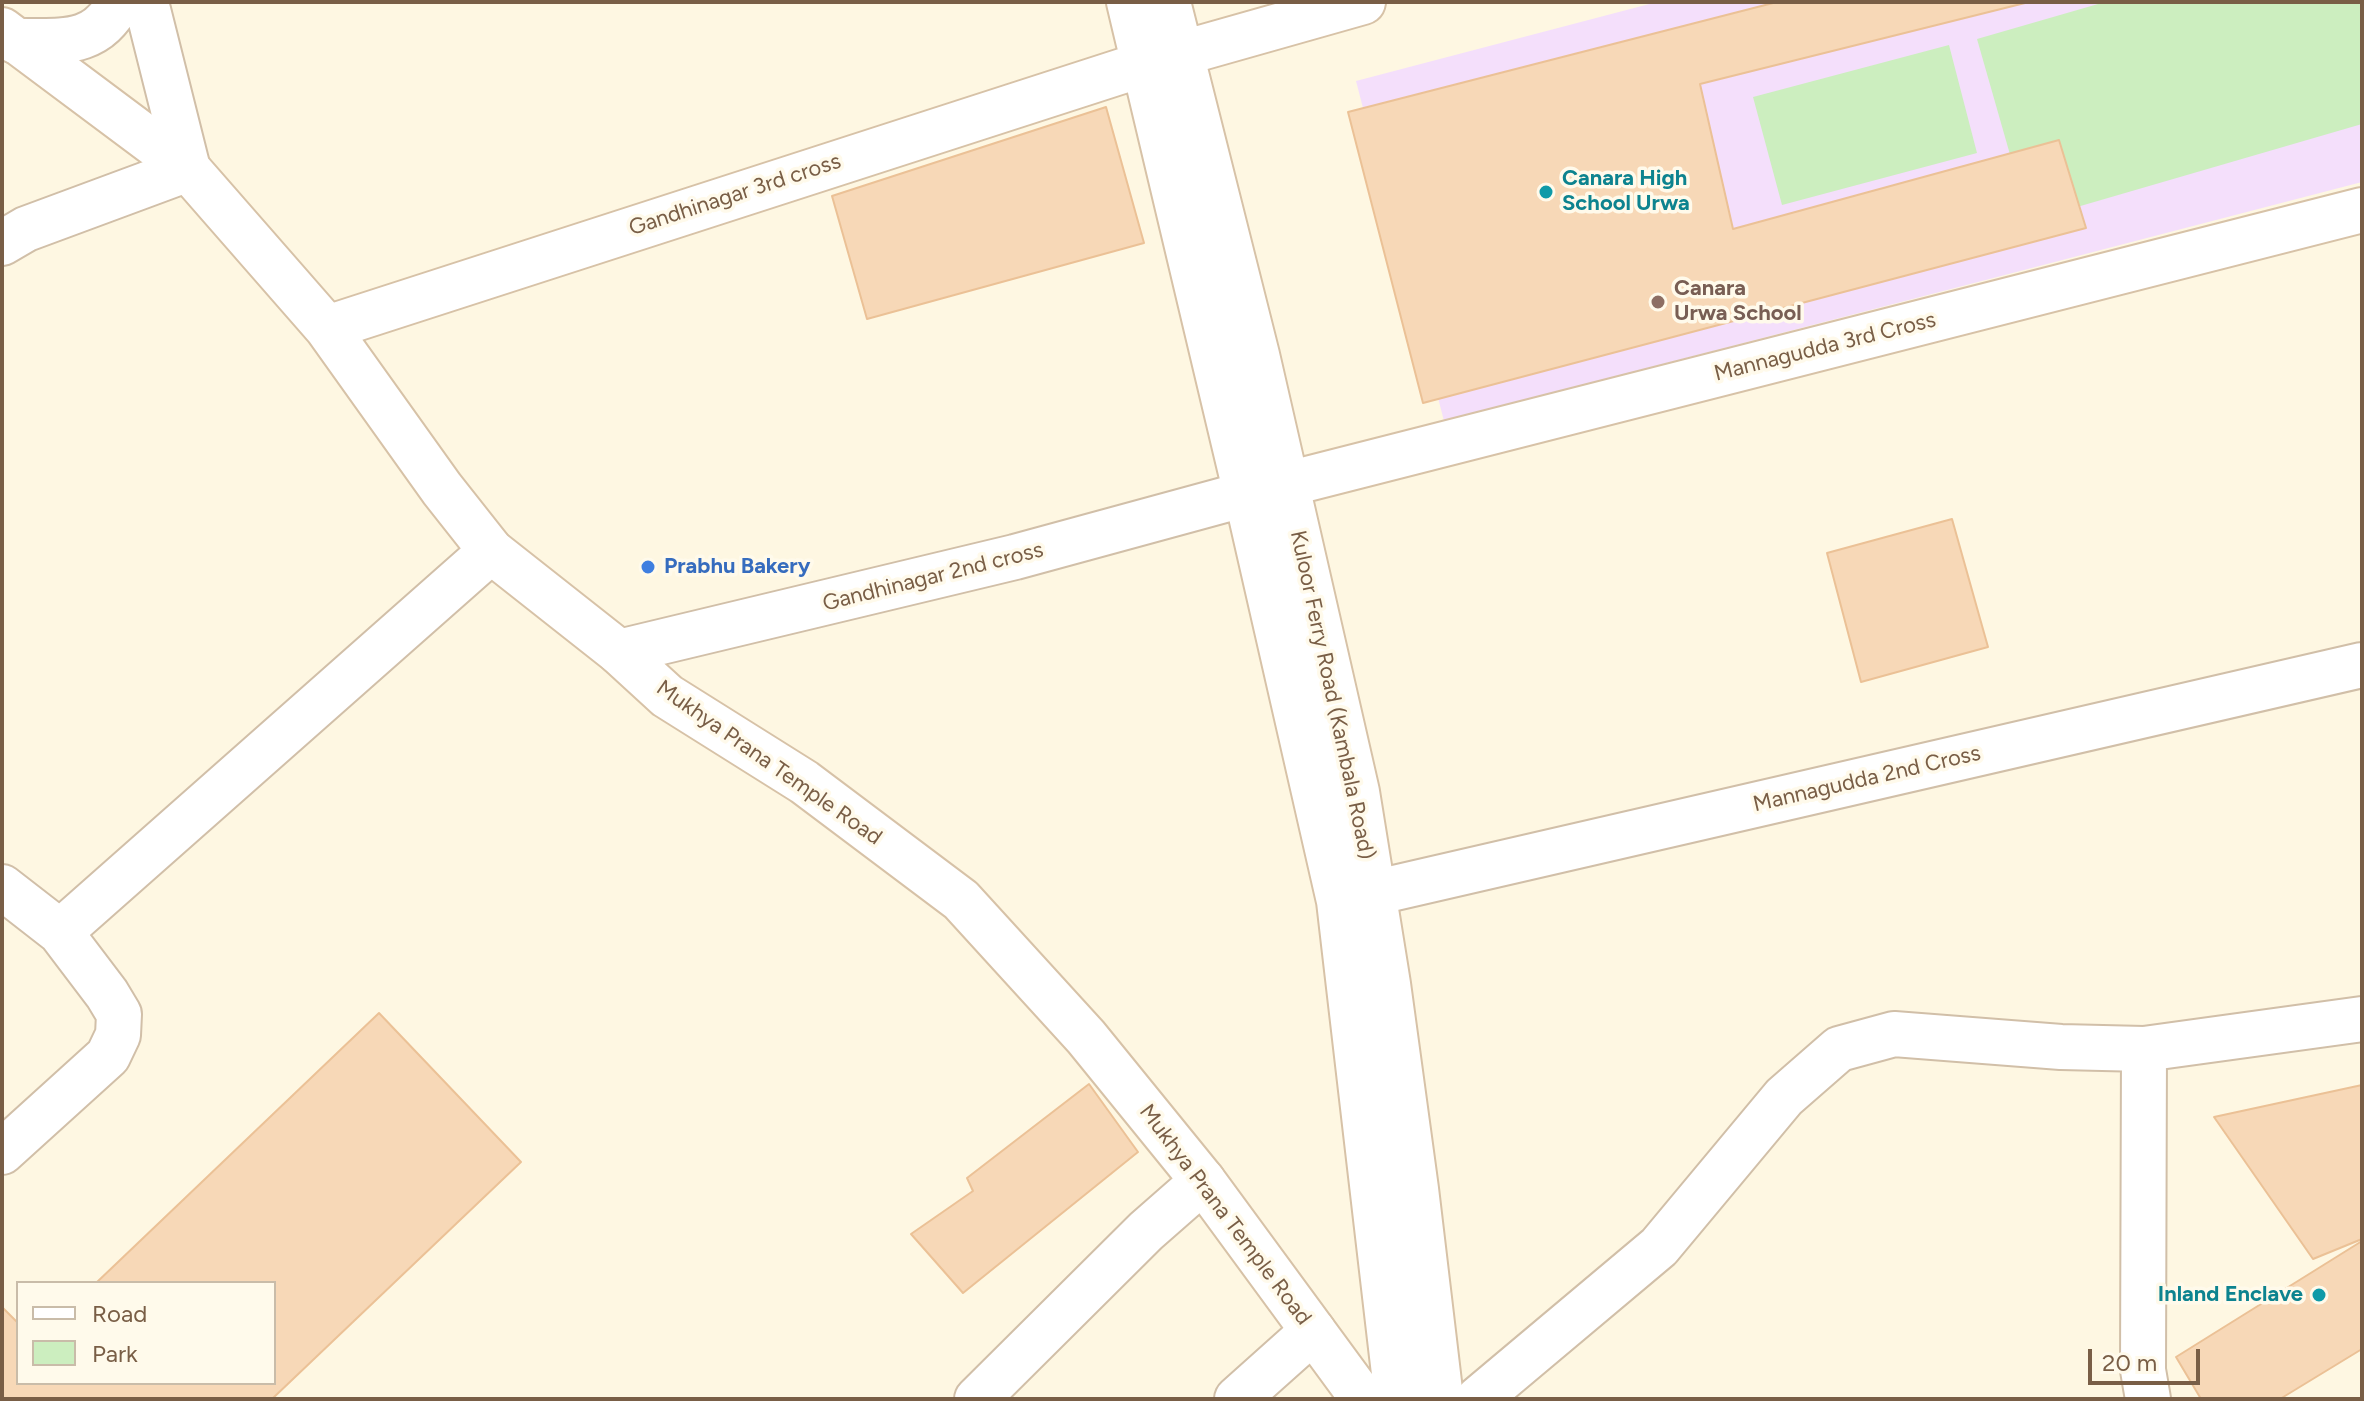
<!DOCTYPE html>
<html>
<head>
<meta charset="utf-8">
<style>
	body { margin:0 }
	#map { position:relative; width:2364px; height:1401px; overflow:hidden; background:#fef7e2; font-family:Figtree,sans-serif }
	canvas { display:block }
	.frame { position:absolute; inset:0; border:4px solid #795e46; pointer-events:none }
	.legend { position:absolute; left:16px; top:1281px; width:260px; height:104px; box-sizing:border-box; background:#fffaeb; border:2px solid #c9bca9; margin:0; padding:10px 14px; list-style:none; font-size:24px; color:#795e46 }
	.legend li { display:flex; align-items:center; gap:16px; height:40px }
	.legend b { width:40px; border:2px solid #c9bca9 }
	.scale { position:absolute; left:2088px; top:1349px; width:112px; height:36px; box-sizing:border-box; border:4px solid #795e46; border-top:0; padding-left:10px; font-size:24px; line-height:28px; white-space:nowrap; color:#795e46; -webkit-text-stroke:6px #fffaeb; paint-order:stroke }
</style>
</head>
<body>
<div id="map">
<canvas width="2364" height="1401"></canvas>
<div class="frame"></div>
<ul class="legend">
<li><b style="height:10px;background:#fff"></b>Road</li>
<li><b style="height:22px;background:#cceebf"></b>Park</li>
</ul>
<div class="scale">20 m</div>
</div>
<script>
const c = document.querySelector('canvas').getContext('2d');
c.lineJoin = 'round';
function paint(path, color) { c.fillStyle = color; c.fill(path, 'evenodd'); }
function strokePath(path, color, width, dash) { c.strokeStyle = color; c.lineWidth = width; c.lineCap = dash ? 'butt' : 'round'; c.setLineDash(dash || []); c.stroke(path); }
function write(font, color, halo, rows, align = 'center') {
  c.font = font + ' Figtree,sans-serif'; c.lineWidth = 7; c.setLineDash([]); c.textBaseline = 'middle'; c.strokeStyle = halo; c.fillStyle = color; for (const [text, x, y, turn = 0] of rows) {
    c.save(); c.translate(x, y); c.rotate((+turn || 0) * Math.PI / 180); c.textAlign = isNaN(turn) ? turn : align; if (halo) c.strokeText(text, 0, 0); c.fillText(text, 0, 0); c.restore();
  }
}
paint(new Path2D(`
	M 1657,2 L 2362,2 L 2362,182 L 1444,421 L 1356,81 Z`), '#f4dffb');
paint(new Path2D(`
	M 2105,2 L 2362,2 L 2362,124 L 2029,221 L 1977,39 Z
	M 1949,45 L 1977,153 L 1782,205 L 1753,97 Z`), '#cceebf');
const building = new Path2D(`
	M 1777,2 L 2029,2 L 1700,84 L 1733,229 L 2059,140 L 2086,228 L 1423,403 L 1348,112 Z
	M 1106,107 L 1144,243 L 867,319 L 832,196 Z
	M 1952,519 L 1988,647 L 1861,682 L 1827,553 Z
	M 379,1013 L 521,1162 L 272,1399 L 2,1399 L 2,1307 L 18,1323 L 18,1383 L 274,1383 L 274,1283 L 96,1283 Z
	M 1089,1084 L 1138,1152 L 963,1293 L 911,1234 L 973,1191 L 967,1178 Z
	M 2362,1085 L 2362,1239 L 2313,1259 L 2214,1117 Z
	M 2362,1241 L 2362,1349 L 2280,1399 L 2201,1399 L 2176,1357 Z`);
paint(building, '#f7d8b7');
strokePath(building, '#ebc196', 2);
const street = new Path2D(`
	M 15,41 C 60,40 96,48 119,2
	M 2,243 L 26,229 L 188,169 L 146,2
	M 619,652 L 1015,557 L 1246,494
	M 2,887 L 60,932 L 107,994 L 119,1014 L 118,1035 L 108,1056 L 2,1152
	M 1373,893 L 2362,665
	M 60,932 L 491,551
	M 2144,1049 L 2143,1370 L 2148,1399
	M 977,1399 L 1146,1231 L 1203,1181
	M 1237,1399 L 1313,1331
	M 1478,1399 L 1659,1247 L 1784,1097 L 1839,1049 L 1894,1034 L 2061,1047 L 2144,1049 L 2362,1019`);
const secondary = new Path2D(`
	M 1129,2 L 1246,494 L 1339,901 L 1397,1399
	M 1168,2 L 1257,355 L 1357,792 L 1388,984 L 1416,1189 L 1441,1399
	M 2,30 L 188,169 L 327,328 L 442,489 L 491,551 L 619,652 L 667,696 L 804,782 L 961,900 L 1086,1037 L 1203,1181 L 1363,1399
	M 327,328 L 1144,64 L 1363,2
	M 1260,491 L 2362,210`);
strokePath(street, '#d1bfa8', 48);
strokePath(secondary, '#d7c2a7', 48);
strokePath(street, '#fff', 44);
strokePath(secondary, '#fff', 44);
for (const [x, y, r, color] of [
	[1546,192,8,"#0f9aa8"],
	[1658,302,8,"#8d6e63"],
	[648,567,8,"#3f7fe0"],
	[2319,1295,8,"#0f9aa8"]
]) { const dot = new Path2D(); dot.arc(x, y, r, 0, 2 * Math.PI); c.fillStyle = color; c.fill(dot); strokePath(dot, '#fffaeb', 3); }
write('bold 22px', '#0d838f', '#fffaeb', [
	["Canara High",1562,179],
	["School Urwa",1562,204],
	["Inland Enclave",2303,1295,"right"]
], 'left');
write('22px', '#795e46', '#fffaeb', [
	["Gandhinagar 3rd cross",735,195,-18],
	["Mannagudda 3rd Cross",1825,347,-14],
	["Gandhinagar 2nd cross",933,577,-14],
	["Kuloor Ferry Road (Kambala Road)",1332,695,78],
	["Mukhya Prana Temple Road",769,763,35],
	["Mannagudda 2nd Cross",1867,779,-13],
	["Mukhya Prana Temple Road",1225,1215,53]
]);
write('bold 22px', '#785e54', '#fffaeb', [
	["Canara",1674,289],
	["Urwa School",1674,314]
], 'left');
write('bold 22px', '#366cbe', '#fffaeb', [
	["Prabhu Bakery",664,567]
], 'left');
</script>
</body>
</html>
